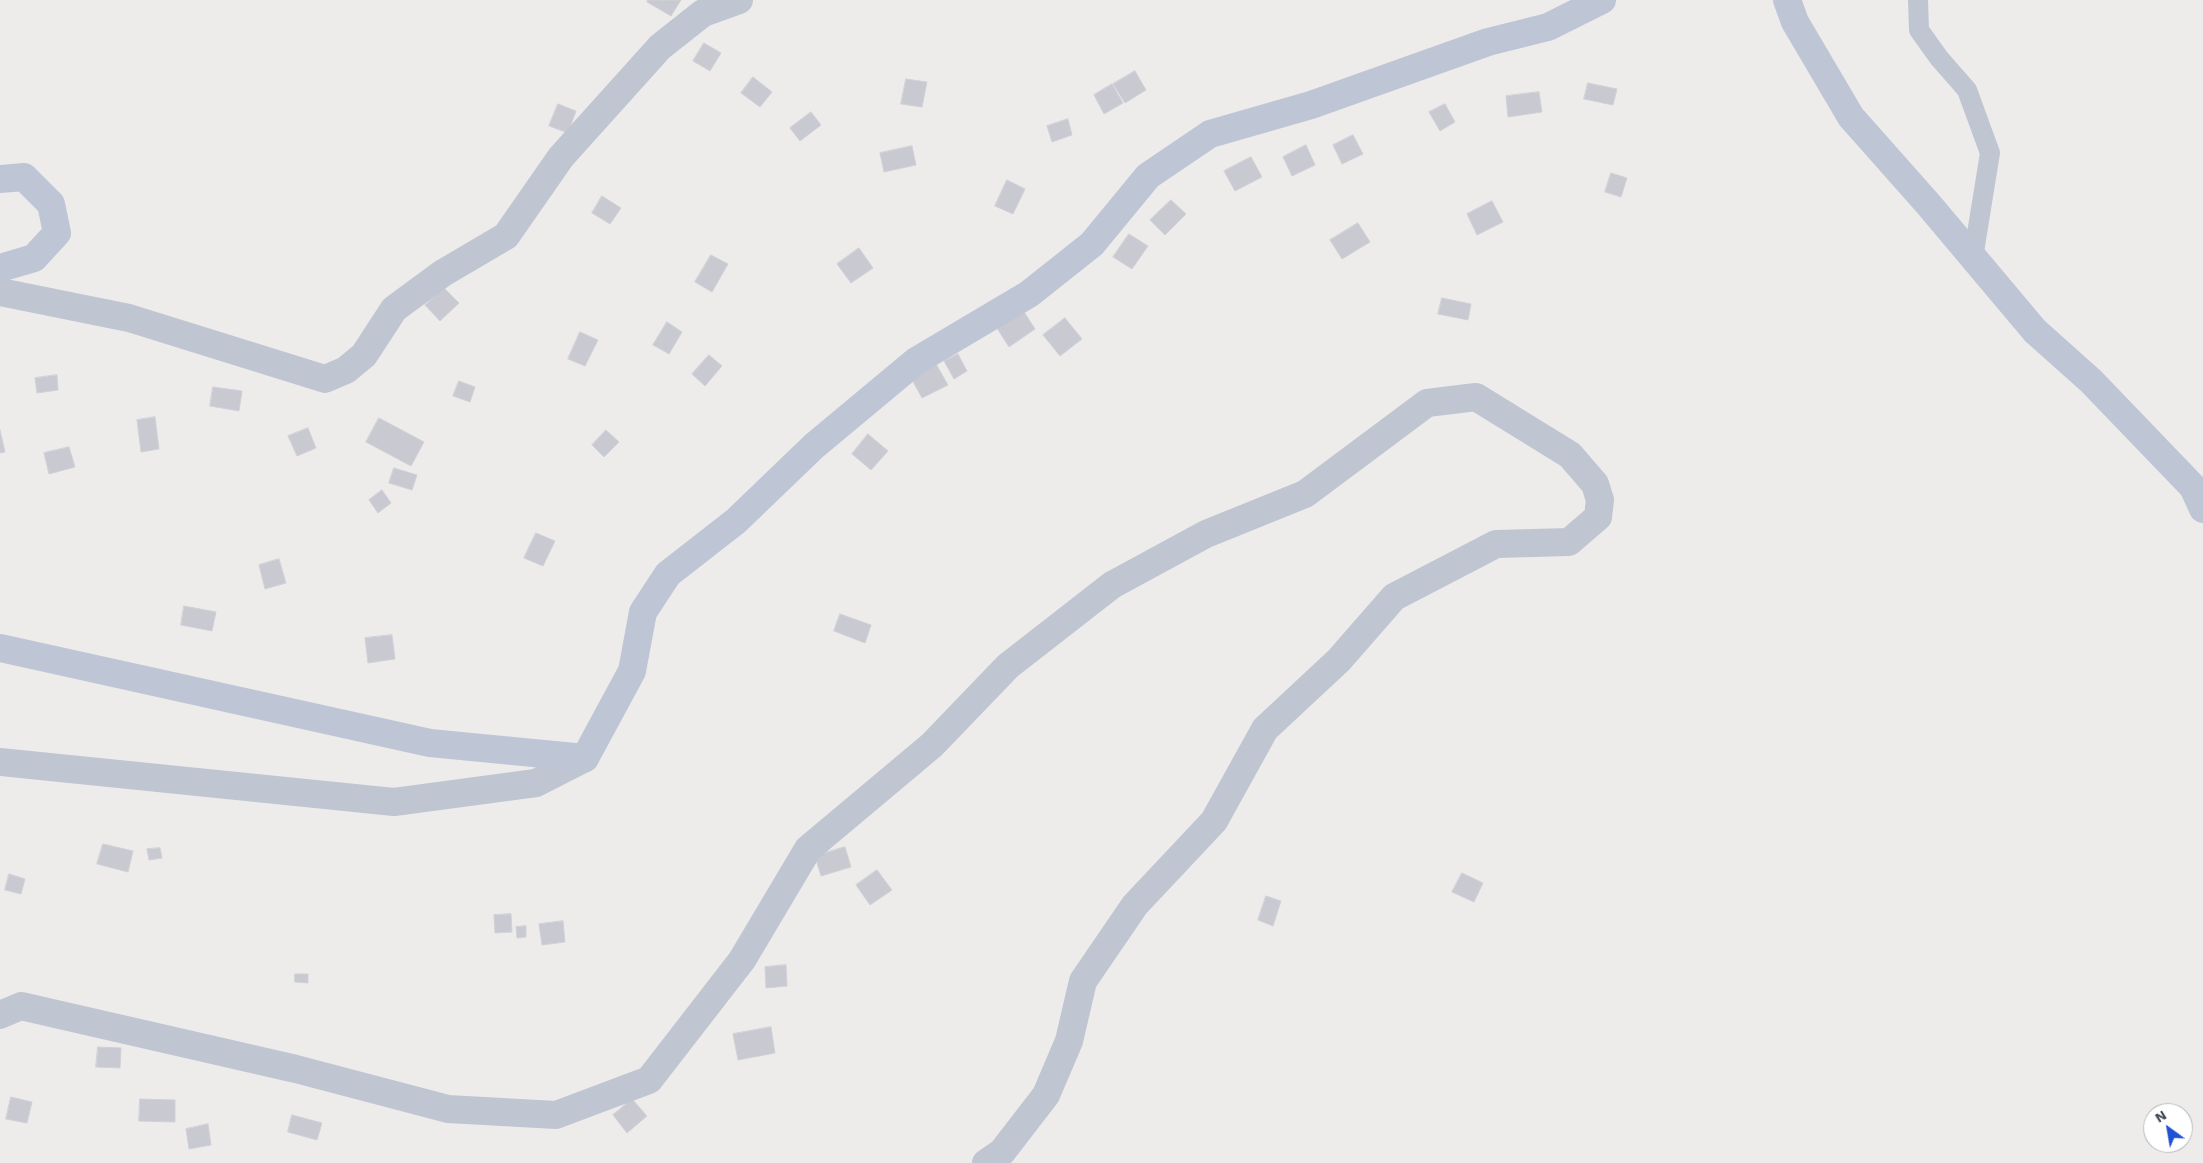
<!DOCTYPE html>
<html>
<head>
<meta charset="utf-8">
<style>
	body { margin:0 }
	#map { position:relative; width:2203px; height:1163px; overflow:hidden; background:#eeeceb; font-family:"Work Sans",sans-serif }
	canvas { display:block }
	.north { position:absolute; left:2143px; top:1103px; width:50px; height:50px; box-sizing:border-box; background:#fff; border:1px solid #b5b7bc; border-radius:50%; rotate:328deg; font-size:14px; font-weight:700; line-height:20px; text-align:center; color:#454c58 }
	.north::after { content:''; display:block; margin:auto; width:18px; height:22px; background:#1e51d6; clip-path:polygon(50% 0,100% 100%,50% 72%,0 100%) }
</style>
</head>
<body>
<div id="map">
<canvas width="2203" height="1163"></canvas>
<div class="north">N</div>
</div>
<script>
const c = document.querySelector('canvas').getContext('2d');
c.lineJoin = 'round';
function paint(path, color) { c.fillStyle = color; c.fill(path, 'evenodd'); }
function strokePath(path, color, width, dash) { c.strokeStyle = color; c.lineWidth = width; c.lineCap = dash ? 'butt' : 'round'; c.setLineDash(dash || []); c.stroke(path); }
const building = new Path2D(`
	M 648,0 L 681,0 L 671,16 L 647,2 Z
	M 704,43 L 721,53 L 710,71 L 693,61 Z
	M 1135,71 L 1146,90 L 1125,103 L 1113,84 Z
	M 753,77 L 772,92 L 760,107 L 741,93 Z
	M 906,79 L 927,82 L 922,107 L 901,104 Z
	M 1588,83 L 1617,89 L 1613,105 L 1584,99 Z
	M 1112,84 L 1123,103 L 1104,114 L 1094,95 Z
	M 1539,92 L 1542,112 L 1508,117 L 1506,96 Z
	M 558,104 L 576,111 L 568,133 L 549,126 Z
	M 1445,104 L 1455,122 L 1440,131 L 1429,112 Z
	M 811,112 L 821,125 L 800,141 L 790,128 Z
	M 1068,119 L 1072,135 L 1052,142 L 1047,126 Z
	M 1353,135 L 1363,154 L 1342,164 L 1333,145 Z
	M 1306,145 L 1315,165 L 1292,176 L 1283,157 Z
	M 912,146 L 916,165 L 884,172 L 880,153 Z
	M 1251,157 L 1262,177 L 1235,191 L 1224,171 Z
	M 1611,173 L 1627,178 L 1621,197 L 1605,192 Z
	M 1007,180 L 1025,189 L 1013,214 L 995,206 Z
	M 602,196 L 621,208 L 610,224 L 592,213 Z
	M 1171,200 L 1186,214 L 1165,235 L 1150,220 Z
	M 1492,201 L 1503,222 L 1477,235 L 1467,214 Z
	M 1358,223 L 1370,242 L 1342,259 L 1330,240 Z
	M 1129,234 L 1148,246 L 1132,269 L 1113,257 Z
	M 859,248 L 873,268 L 851,283 L 837,264 Z
	M 711,255 L 728,264 L 712,292 L 695,282 Z
	M 444,288 L 459,303 L 440,321 L 425,305 Z
	M 1442,298 L 1471,304 L 1468,320 L 1438,314 Z
	M 1021,307 L 1035,329 L 1009,347 L 995,325 Z
	M 1065,318 L 1082,339 L 1060,356 L 1043,335 Z
	M 667,322 L 682,332 L 669,354 L 653,345 Z
	M 580,332 L 598,340 L 585,366 L 568,359 Z
	M 958,354 L 967,371 L 954,379 L 944,361 Z
	M 709,355 L 722,366 L 705,386 L 692,374 Z
	M 936,364 L 948,385 L 922,398 L 911,378 Z
	M 57,375 L 58,390 L 37,393 L 35,378 Z
	M 459,381 L 475,387 L 470,402 L 453,396 Z
	M 213,387 L 242,391 L 239,411 L 210,406 Z
	M 155,417 L 159,449 L 141,452 L 137,420 Z
	M 379,418 L 424,442 L 411,466 L 366,442 Z
	M 308,428 L 316,448 L 297,456 L 288,436 Z
	M 0,430 L 5,452 L 0,453 Z
	M 606,430 L 619,442 L 604,457 L 592,445 Z
	M 868,434 L 888,451 L 871,470 L 852,454 Z
	M 69,447 L 75,467 L 49,474 L 44,453 Z
	M 394,468 L 417,475 L 412,490 L 389,483 Z
	M 382,490 L 391,503 L 378,513 L 369,500 Z
	M 536,533 L 555,541 L 543,566 L 524,558 Z
	M 279,559 L 286,583 L 265,589 L 259,565 Z
	M 184,606 L 216,612 L 212,631 L 181,625 Z
	M 840,614 L 871,625 L 865,643 L 834,631 Z
	M 392,635 L 395,659 L 368,663 L 365,638 Z
	M 103,844 L 133,851 L 128,872 L 97,864 Z
	M 845,847 L 851,867 L 821,876 L 815,856 Z
	M 160,848 L 162,858 L 149,860 L 147,849 Z
	M 877,870 L 892,890 L 870,905 L 856,885 Z
	M 1462,873 L 1483,883 L 1474,902 L 1452,892 Z
	M 9,874 L 25,879 L 21,894 L 5,890 Z
	M 1266,896 L 1281,901 L 1273,926 L 1258,920 Z
	M 511,914 L 512,932 L 495,933 L 494,915 Z
	M 563,921 L 565,942 L 542,945 L 539,924 Z
	M 526,926 L 526,937 L 517,938 L 516,927 Z
	M 786,965 L 787,986 L 766,988 L 765,967 Z
	M 295,974 L 308,974 L 308,983 L 295,982 Z
	M 771,1027 L 775,1053 L 738,1060 L 733,1034 Z
	M 98,1047 L 121,1048 L 120,1068 L 96,1067 Z
	M 11,1097 L 32,1102 L 27,1123 L 6,1119 Z
	M 140,1099 L 175,1100 L 175,1122 L 139,1121 Z
	M 632,1099 L 647,1116 L 627,1133 L 613,1115 Z
	M 292,1115 L 322,1123 L 317,1140 L 288,1132 Z
	M 208,1124 L 211,1145 L 189,1149 L 186,1129 Z`);
paint(building, '#c9cad1');
strokePath(building, '#d0d1d7', 1);
strokePath(new Path2D(`
	M 1918,0 L 1919,30 L 1939,58 L 1967,90 L 1990,153 L 1973,258`), '#bfc5d1', 20);
strokePath(new Path2D(`
	M 0,292 L 129,318 L 325,379 L 346,370 L 364,355 L 394,309 L 443,273 L 506,236 L 561,157 L 660,47 L 703,13 L 739,0
	M 0,762 L 394,802 L 536,783 L 585,758
	M 0,1015 L 21,1006 L 296,1069 L 448,1109 L 556,1115 L 649,1080 L 742,960 L 808,849 L 932,745 L 1008,666 L 1112,585 L 1206,534 L 1305,494 L 1427,403 L 1476,397 L 1570,455 L 1595,484 L 1600,500 L 1598,517 L 1569,542 L 1496,544 L 1394,597 L 1339,660 L 1265,729 L 1214,821 L 1135,905 L 1083,981 L 1069,1041 L 1046,1095 L 1002,1152 L 986,1163`), '#bfc5d1', 28);
strokePath(new Path2D(`
	M 1787,0 L 1795,22 L 1851,117 L 1929,205 L 2035,331 L 2091,381 L 2193,487 L 2203,509
	M 0,179 L 24,177 L 51,204 L 57,233 L 34,258 L 0,268
	M 0,648 L 430,743 L 585,758 L 632,671 L 643,612 L 668,574 L 736,521 L 814,446 L 916,361 L 1029,294 L 1092,244 L 1148,176 L 1210,134 L 1311,105 L 1488,42 L 1548,27 L 1602,0`), '#bec5d5', 28);
</script>
</body>
</html>
